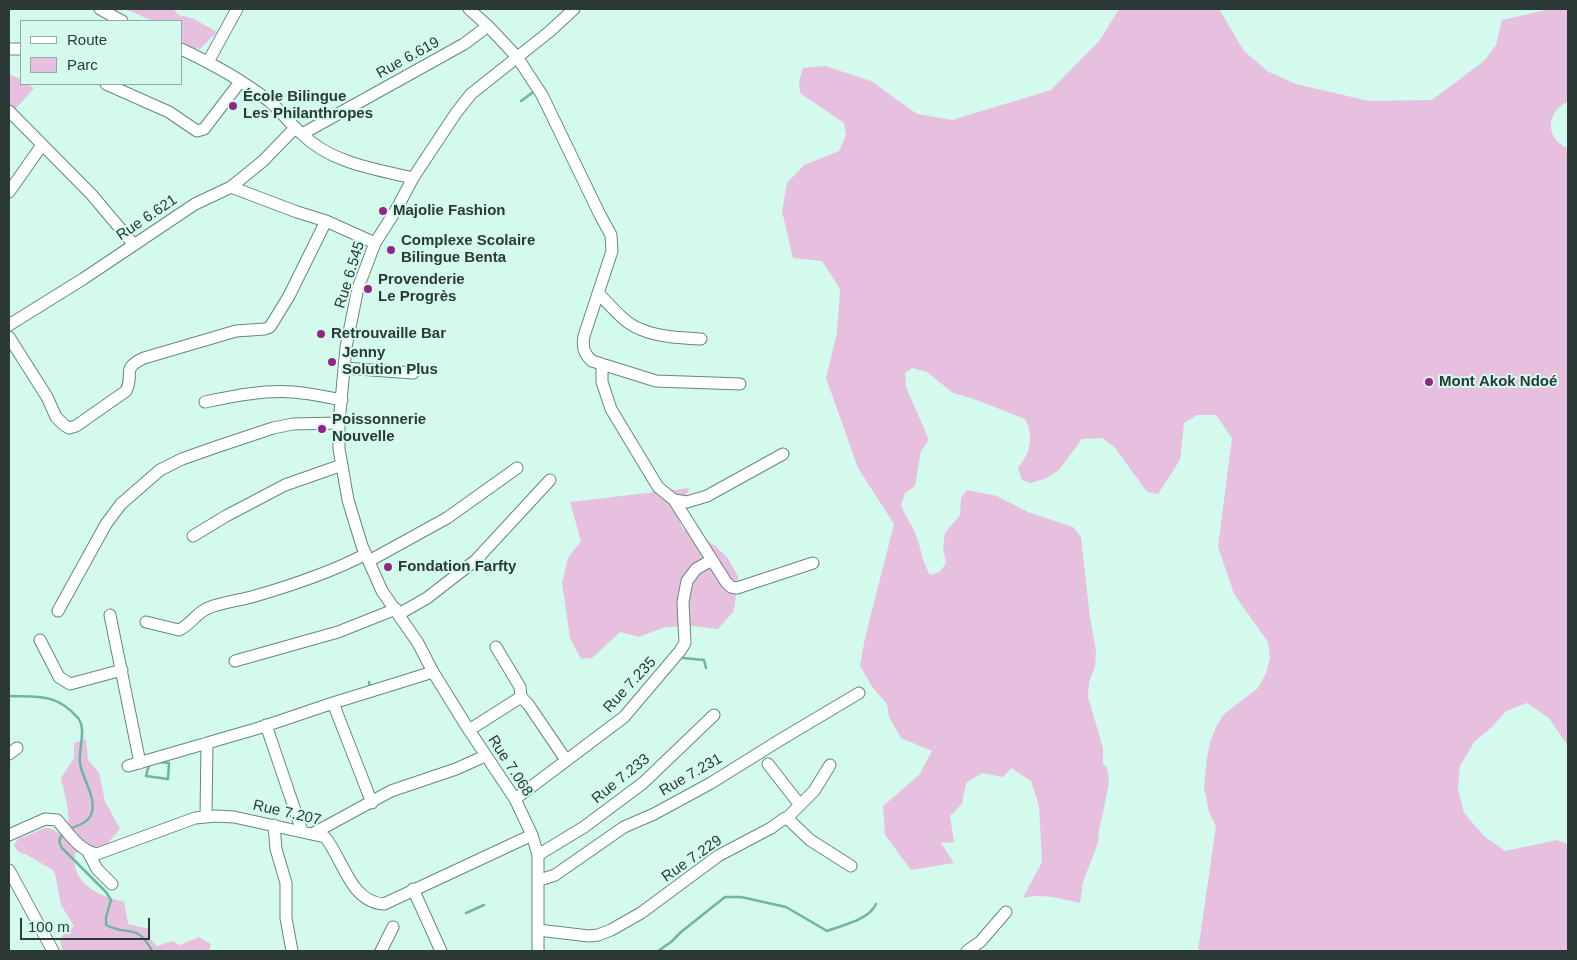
<!DOCTYPE html>
<html>
<head>
<meta charset="utf-8">
<style>
	body { margin:0 }
	#map { position:relative; width:1577px; height:960px; overflow:hidden; background:#d4faed; font-family:Arial,sans-serif }
	canvas { display:block }
	.frame { position:absolute; inset:0; border:10px solid #2b3a36; pointer-events:none }
	.legend { position:absolute; left:20px; top:20px; width:162px; height:65px; box-sizing:border-box; background:#d4faed; border:1px solid #90ada4; margin:0; padding:6px 9px; list-style:none; font-size:15px; color:#2b3a36 }
	.legend li { display:flex; align-items:center; gap:10px; height:25px }
	.legend b { width:25px; border:1px solid #90ada4 }
	.scale { position:absolute; left:20px; top:918px; width:130px; height:22px; box-sizing:border-box; border:2px solid #2b3a36; border-top:0; padding-left:6px; font-size:15px; line-height:18px; white-space:nowrap; color:#2b3a36; -webkit-text-stroke:4px #d4faed; paint-order:stroke }
</style>
</head>
<body>
<div id="map">
<canvas width="1577" height="960"></canvas>
<div class="frame"></div>
<ul class="legend">
<li><b style="height:6px;background:#fff"></b>Route</li>
<li><b style="height:14px;background:#e6c0de"></b>Parc</li>
</ul>
<div class="scale">100 m</div>
</div>
<script>
const c = document.querySelector('canvas').getContext('2d');
c.lineJoin = 'round';
function paint(path, color) { c.fillStyle = color; c.fill(path, 'evenodd'); }
function strokePath(path, color, width, dash) { c.strokeStyle = color; c.lineWidth = width; c.lineCap = dash ? 'butt' : 'round'; c.setLineDash(dash || []); c.stroke(path); }
function write(font, color, halo, rows, align = 'center') {
  c.font = font + ' Arial,sans-serif'; c.lineWidth = 4; c.setLineDash([]); c.textBaseline = 'middle'; c.strokeStyle = halo; c.fillStyle = color; for (const [text, x, y, turn = 0] of rows) {
    c.save(); c.translate(x, y); c.rotate((+turn || 0) * Math.PI / 180); c.textAlign = isNaN(turn) ? turn : align; if (halo) c.strokeText(text, 0, 0); c.fillText(text, 0, 0); c.restore();
  }
}
paint(new Path2D(`
	M 125,9 L 173,9 L 179,15 L 194,19 L 217,32 L 200,49 L 192,48 L 181,41 L 181,21 L 153,21 Z
	M 1119,9 L 1219,9 L 1244,51 L 1267,71 L 1296,84 L 1369,101 L 1432,100 L 1484,61 L 1496,45 L 1502,20 L 1550,9 L 1568,9 L 1568,102 C 1555,106 1547,122 1553,135 C 1554,140 1561,144 1564,147 L 1568,147 L 1568,746 L 1549,718 L 1527,703 L 1506,711 L 1492,727 L 1475,741 L 1460,766 L 1458,789 L 1464,813 L 1484,836 L 1505,851 L 1557,840 L 1568,844 L 1568,951 L 1198,951 L 1216,826 L 1209,812 L 1204,787 L 1207,757 L 1211,740 L 1216,727 L 1224,714 L 1258,688 L 1266,673 L 1270,658 L 1268,642 L 1234,594 L 1218,547 L 1232,438 L 1216,415 L 1197,415 L 1184,423 L 1180,460 L 1158,494 L 1147,492 L 1115,448 L 1103,438 L 1082,439 L 1059,470 L 1045,479 L 1030,483 L 1022,480 L 1018,468 C 1031,452 1034,437 1025,419 L 974,399 L 953,393 L 927,372 L 912,368 L 905,373 L 906,387 L 929,440 L 921,451 L 915,486 L 905,493 L 901,505 C 905,516 913,526 917,538 C 922,551 922,562 930,575 L 940,572 L 946,563 L 943,547 L 945,533 L 960,515 L 961,498 L 967,490 L 997,496 L 1028,512 L 1073,527 L 1081,537 L 1090,618 L 1096,651 L 1095,667 L 1089,682 L 1088,697 L 1103,748 L 1103,764 L 1107,768 L 1109,782 L 1104,808 L 1099,830 L 1098,843 L 1083,882 L 1080,903 C 1060,899 1043,893 1023,898 L 1042,862 L 1039,806 L 1031,781 L 1011,768 L 1003,777 L 982,773 L 966,783 L 962,804 L 950,816 L 954,842 L 941,843 L 954,863 L 911,870 L 885,835 L 883,806 L 919,775 L 932,751 L 901,738 L 889,717 L 887,704 L 873,688 L 860,666 L 865,638 L 894,524 L 858,468 L 826,378 L 837,333 L 840,289 L 822,261 L 793,258 L 782,211 L 787,183 L 804,165 L 839,151 L 846,135 L 844,123 L 800,93 L 799,81 L 803,68 L 825,66 L 871,81 L 917,114 L 952,120 L 1051,90 L 1100,40 Z
	M 9,74 L 21,79 L 21,84 L 27,84 L 34,88 L 9,116 Z
	M 690,488 L 676,513 L 683,529 L 714,545 L 727,557 L 738,576 L 734,611 L 718,629 L 693,626 L 665,627 L 639,637 L 620,632 L 592,658 L 581,659 L 570,638 L 562,583 L 568,558 L 581,541 L 570,502 Z
	M 86,739 L 88,760 L 99,773 L 105,801 L 120,829 L 107,844 L 75,853 C 69,881 99,898 124,901 L 128,924 L 149,929 L 151,940 L 157,946 L 172,941 L 180,945 L 199,937 L 211,944 L 209,951 L 64,951 L 62,949 L 60,938 L 74,926 L 61,905 L 55,874 L 53,870 L 25,854 C 20,854 16,850 14,845 L 18,839 L 45,828 L 49,828 L 64,835 C 74,822 64,793 61,778 L 74,758 L 74,743 Z`), '#e6c0de');
strokePath(new Path2D(`
	M 521,101 L 536,90
	M 683,658 L 704,660 L 706,668
	M 369,682 L 370,687
	M 9,696 C 38,697 56,693 78,718 C 87,729 78,750 80,763 C 82,779 98,799 91,815 C 87,823 77,826 69,829
	M 150,761 L 169,763 L 168,779 L 146,776 Z
	M 63,834 C 58,839 59,842 62,848 L 106,892 L 111,900 L 106,917 L 106,925 C 128,937 137,922 152,951
	M 466,913 L 484,905
	M 658,951 L 671,942 L 681,932 L 725,897 L 741,897 L 786,907 L 827,931 C 843,925 869,920 876,904`), '#6eb6a2', 2.5);
const minor = new Path2D(`
	M 100,9 L 122,21
	M 469,9 L 488,26
	M 9,49 L 21,49
	M 181,49 C 211,63 242,80 269,101 C 281,111 290,124 302,134 L 464,44 L 488,26 L 517,57 L 542,95 L 600,215 L 611,235 L 612,251 L 584,336 C 582,347 584,354 592,361 L 656,381 L 740,384
	M 208,62 L 237,9
	M 106,84 L 169,112 L 197,131 L 204,129 L 240,82
	M 9,111 L 92,195 L 134,245
	M 302,134 C 331,163 374,169 413,178
	M 231,187 L 297,212 L 326,221 L 375,243
	M 9,192 L 42,145
	M 599,294 C 611,306 624,323 640,329 C 658,337 681,338 701,339
	M 9,325 L 83,279 L 195,204 L 231,187 L 263,161 L 295,128
	M 9,337 L 47,397 L 56,417 L 64,425 L 69,428 L 76,426 L 126,391 C 135,373 120,369 144,358 L 236,331 L 265,329 L 270,327 L 289,296 L 326,221
	M 602,364 L 602,382 L 611,409 L 658,487 L 674,500 L 726,582 L 731,587 L 737,588 L 813,563
	M 344,368 L 413,373
	M 205,402 C 233,396 263,390 293,392 C 309,393 326,397 342,400
	M 674,500 L 687,502 L 707,496 L 783,454
	M 193,536 L 226,516 L 285,485 L 342,465
	M 369,561 L 447,518 L 517,468
	M 58,611 L 106,524 L 121,504 L 160,470 L 182,459 L 216,447 L 273,428 L 293,424 L 339,423
	M 399,614 L 427,598 L 476,560 L 550,480
	M 110,615 L 140,763
	M 146,622 L 179,630 C 190,625 196,614 206,609 C 221,602 239,601 255,596 C 293,585 330,573 366,554
	M 40,640 L 59,677 L 70,684 L 122,670
	M 496,647 L 520,687 L 521,697 L 528,704 L 566,760
	M 235,661 L 338,632 L 396,609
	M 333,703 L 372,803
	M 266,725 L 302,831
	M 469,730 L 521,697
	M 9,754 L 17,748
	M 768,764 L 800,805
	M 128,766 L 259,728 L 333,703 L 433,672
	M 515,799 L 624,717 L 680,651 L 685,643 L 683,602 L 687,581 L 696,569 L 712,560
	M 206,817 L 207,743
	M 787,818 L 814,791 L 830,765
	M 274,825 L 276,849 L 286,883 L 286,918 L 292,951
	M 312,834 L 391,791 L 456,769 L 485,756
	M 9,835 L 45,819 L 57,820 C 69,833 78,850 97,854 L 195,818 L 216,816 L 234,817 L 325,837 C 343,859 350,902 384,904 L 532,835
	M 88,852 L 97,869 L 112,884
	M 538,855 L 584,827 L 643,783 L 714,715
	M 9,870 L 53,951
	M 538,876 L 543,879 L 555,875 L 624,827 L 654,814 L 711,783 L 780,740 L 859,693
	M 413,889 L 441,951
	M 538,930 L 589,936 L 598,935 L 611,930 L 641,913 L 718,856 L 771,828 L 785,818 L 787,818 L 810,840 L 851,866
	M 381,951 L 393,927
	M 538,951 L 538,855 L 532,835 L 515,799 L 467,727 L 433,672 L 418,643 L 382,591 L 362,546 L 348,500 L 339,449 L 339,423 L 346,347 L 358,288 L 375,243 L 396,210 L 413,178 L 456,113 L 471,94 L 549,32 L 574,9
	M 967,951 L 980,942 L 1006,912`);
strokePath(minor, '#66887e', 13);
strokePath(minor, '#fff', 11);
for (const [x, y, r, color] of [
	[233,106,5,"#932586"],
	[383,211,5,"#932586"],
	[391,250,5,"#932586"],
	[368,289,5,"#932586"],
	[321,334,5,"#932586"],
	[332,362,5,"#932586"],
	[1429,382,5,"#932586"],
	[322,429,5,"#932586"],
	[388,567,5,"#932586"]
]) { const dot = new Path2D(); dot.arc(x, y, r, 0, 2 * Math.PI); c.fillStyle = color; c.fill(dot); strokePath(dot, '#d4faed', 2); }
write('15px', '#2b3a36', '#d4faed', [
	["Rue 6.619",408,58,-29],
	["Rue 6.621",147,218,-34],
	["Rue 6.545",350,275,-73],
	["Rue 7.235",630,685,-47],
	["Rue 7.068",510,766,57],
	["Rue 7.231",691,775,-30],
	["Rue 7.233",621,779,-39],
	["Rue 7.207",287,813,13],
	["Rue 7.229",692,859,-35]
]);
write('bold 15px', '#2b3a36', '#d4faed', [
	["École Bilingue",243,97],
	["Les Philanthropes",243,114],
	["Majolie Fashion",393,211],
	["Complexe Scolaire",401,241],
	["Bilingue Benta",401,258],
	["Provenderie",378,280],
	["Le Progrès",378,297],
	["Retrouvaille Bar",331,334],
	["Jenny",342,353],
	["Solution Plus",342,370],
	["Mont Akok Ndoé",1439,382],
	["Poissonnerie",332,420],
	["Nouvelle",332,437],
	["Fondation Farfty",398,567]
], 'left');
</script>
</body>
</html>
